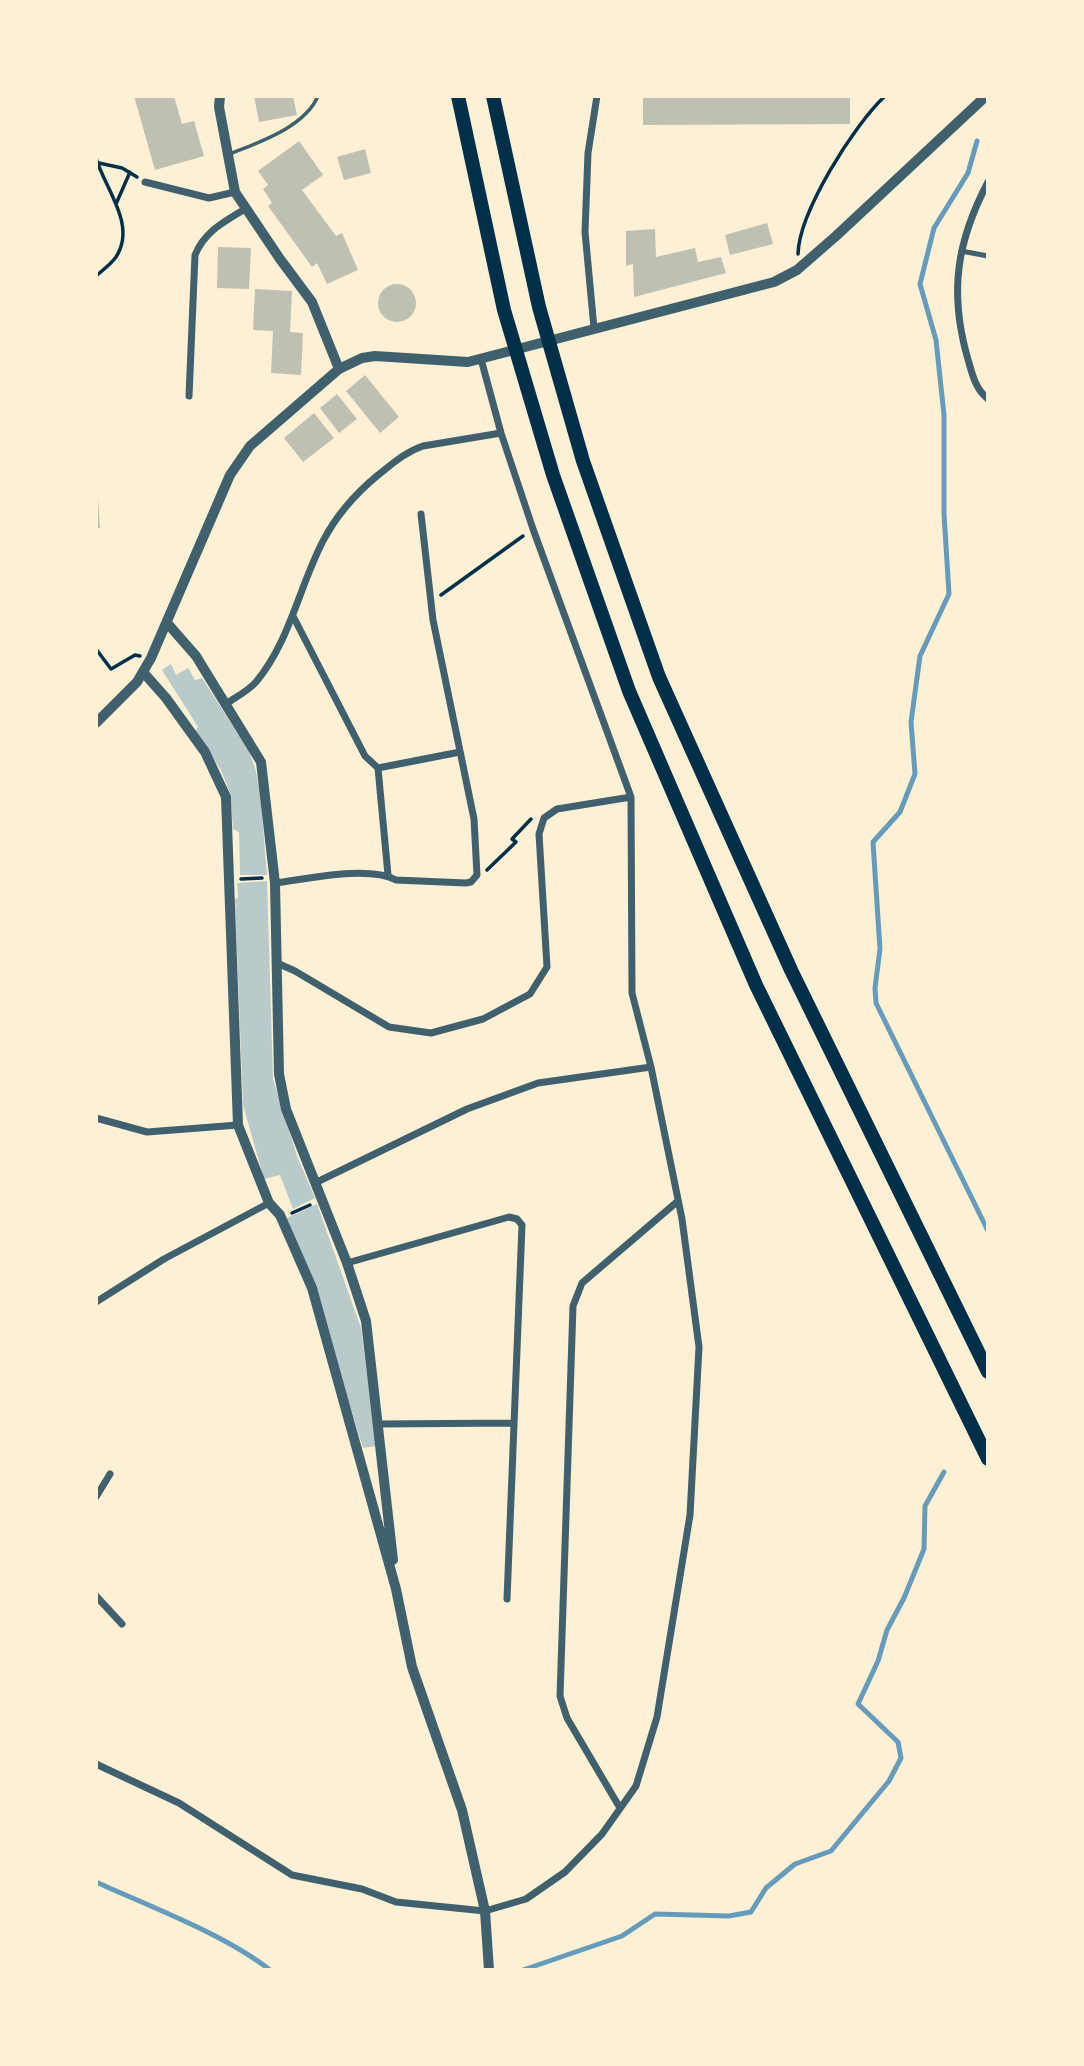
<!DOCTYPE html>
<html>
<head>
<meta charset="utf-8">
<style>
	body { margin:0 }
	#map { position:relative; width:1084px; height:2066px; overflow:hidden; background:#fdf0d5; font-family:"DejaVu Sans",sans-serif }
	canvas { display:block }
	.frame { position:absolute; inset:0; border:98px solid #fdf0d5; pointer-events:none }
</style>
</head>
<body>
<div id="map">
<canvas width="1084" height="2066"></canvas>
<div class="frame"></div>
</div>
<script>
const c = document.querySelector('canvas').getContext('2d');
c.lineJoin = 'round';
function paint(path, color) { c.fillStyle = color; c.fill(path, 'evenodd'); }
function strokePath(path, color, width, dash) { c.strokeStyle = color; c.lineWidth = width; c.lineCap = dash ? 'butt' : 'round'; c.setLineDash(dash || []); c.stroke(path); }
paint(new Path2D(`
	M 171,664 L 176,675 L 188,668 L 195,680 L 202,678 L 249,751 L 255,768 L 260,791 L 267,875 L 240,875 L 239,832 L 233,829 L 231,796 L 221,770 L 195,731 L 198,727 L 162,670 Z
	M 267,881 L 273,1079 L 297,1156 L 315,1198 L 293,1209 L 280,1175 L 264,1179 L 243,1105 L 235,899 L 238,898 L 237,883 Z
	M 317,1204 L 361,1328 L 376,1446 L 363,1448 L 314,1288 L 287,1218 Z`), '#b9caca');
strokePath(new Path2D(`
	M 977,141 L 968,173 L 934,228 L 920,284 L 936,340 L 944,415 L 944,514 L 949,594 L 920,656 L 911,722 L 915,774 L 900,812 L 873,842 L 880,949 L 875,988 L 876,1003 L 988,1231
	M 96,1882 C 151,1907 224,1934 270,1970
	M 523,1970 L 622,1936 L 655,1914 L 729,1916 L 751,1912 L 766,1888 L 795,1864 L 831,1851 L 889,1781 L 901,1758 L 898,1742 L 858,1704 L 878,1661 L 887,1630 L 904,1598 L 924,1549 L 925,1506 L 944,1472`), '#669bbc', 5);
paint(new Path2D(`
	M 134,96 L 174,96 L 182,124 L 194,121 L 204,156 L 155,170 Z
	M 254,96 L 293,96 L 297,115 L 259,122 Z
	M 643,96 L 850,96 L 850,124 L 643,125 Z
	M 299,141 L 323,175 L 302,190 L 336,236 L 342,233 L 358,270 L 327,284 L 317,263 L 312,267 L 268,206 L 272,203 L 263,189 L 268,185 L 258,171 Z
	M 365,149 L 371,173 L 344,180 L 337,157 Z
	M 767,223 L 773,244 L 730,255 L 725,235 Z
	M 655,229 L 656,257 L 695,248 L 698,262 L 721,257 L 726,273 L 634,297 L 633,264 L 626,266 L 626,231 Z
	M 218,247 L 251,248 L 249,289 L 217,288 Z
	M378 303a19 19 0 1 1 38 0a19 19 0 1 1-38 0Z
	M 255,289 L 292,291 L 290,332 L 303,333 L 301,375 L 271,373 L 273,331 L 253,330 Z
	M 365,375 L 399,417 L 380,433 L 346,391 Z
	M 337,394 L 357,419 L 339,433 L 320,408 Z
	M 314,413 L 334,438 L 303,462 L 284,438 Z
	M 96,498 L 98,498 L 100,528 L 96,528 Z`), '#bec0b2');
strokePath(new Path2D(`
	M 96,158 C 105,189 137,225 116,257 C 111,264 103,270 96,276
	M 99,163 L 122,168 L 137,177
	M 116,204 L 130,172
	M 798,254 C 799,212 854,125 885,96
	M 441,595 L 523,536
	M 96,649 L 111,669 L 135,655 L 140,656
	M 487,870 L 516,842 L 512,839 L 531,819
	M 241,879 L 262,878
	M 292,1213 L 310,1205`), '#003049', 3.5);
strokePath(new Path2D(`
	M 230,154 C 259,142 305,127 318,96`), '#3f606c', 3.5);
strokePath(new Path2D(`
	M 961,251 L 988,256`), '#3f606c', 5);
strokePath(new Path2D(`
	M 145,182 L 209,198 L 235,192
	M 988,182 C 957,241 949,291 967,356 C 972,372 974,388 988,399
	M 594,328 L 585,232 L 588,153 L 597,96
	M 189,396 L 195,255 C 205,231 224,222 245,209
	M 293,616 L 365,756 L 378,768 L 388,875
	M 226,704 C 236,697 248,691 256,682 C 290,641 299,587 323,541 C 337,514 355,494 378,475 C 392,464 405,452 423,446 L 501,433
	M 378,768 L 460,752
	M 275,883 C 307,879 368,865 396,880 L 466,883 L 471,882 L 477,875 L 474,819 L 433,620 L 421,514
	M 277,963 L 295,971 L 389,1027 L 431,1033 L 483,1019 L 530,994 L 547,967 L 539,834 L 544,818 L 557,809 L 631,797
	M 96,1118 L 147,1132 L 238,1125
	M 315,1183 L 467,1109 L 538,1083 L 651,1067
	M 347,1263 L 509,1217 L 517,1219 L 522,1225 L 507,1599
	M 96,1302 L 164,1259 L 269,1203
	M 379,1424 L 514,1423
	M 96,1497 L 110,1474
	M 96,1596 L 122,1624
	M 96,1764 L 179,1803 L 292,1875 L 362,1889 L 396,1902 L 485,1911 L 526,1899 L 565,1872 L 602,1834 L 636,1786 L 657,1717 L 690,1515 L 699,1347 L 682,1219 L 651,1067 L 632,993 L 631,797 L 533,529 L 501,433 L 481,359
	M 620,1808 L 567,1718 L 560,1696 L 573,1306 L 582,1283 L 678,1201`), '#3f606c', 7);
strokePath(new Path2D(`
	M 220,96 L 219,107 L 235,192 L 280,259 L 312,302 L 339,369
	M 168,624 L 196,656 L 261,762 L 275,883 L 279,1074 L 286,1109 L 347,1263 L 366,1321 L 393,1560
	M 143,672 L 166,698 L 205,752 L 226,797 L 238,1125 L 269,1203 L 280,1215 L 312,1288 L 396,1589 L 412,1667 L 462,1810 L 485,1911 L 489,1970
	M 96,723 L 137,682 L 151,658 L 230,475 L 250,446 L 339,369 L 362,358 L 375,356 L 468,362 L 774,282 L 797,270 L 836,236 L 986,96`), '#3f606c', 10);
strokePath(new Path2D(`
	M 458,96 L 504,310 L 553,475 L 629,691 L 756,985 L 988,1459
	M 493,96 L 539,307 L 583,461 L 659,677 L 791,970 L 988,1372`), '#003049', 14);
</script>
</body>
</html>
